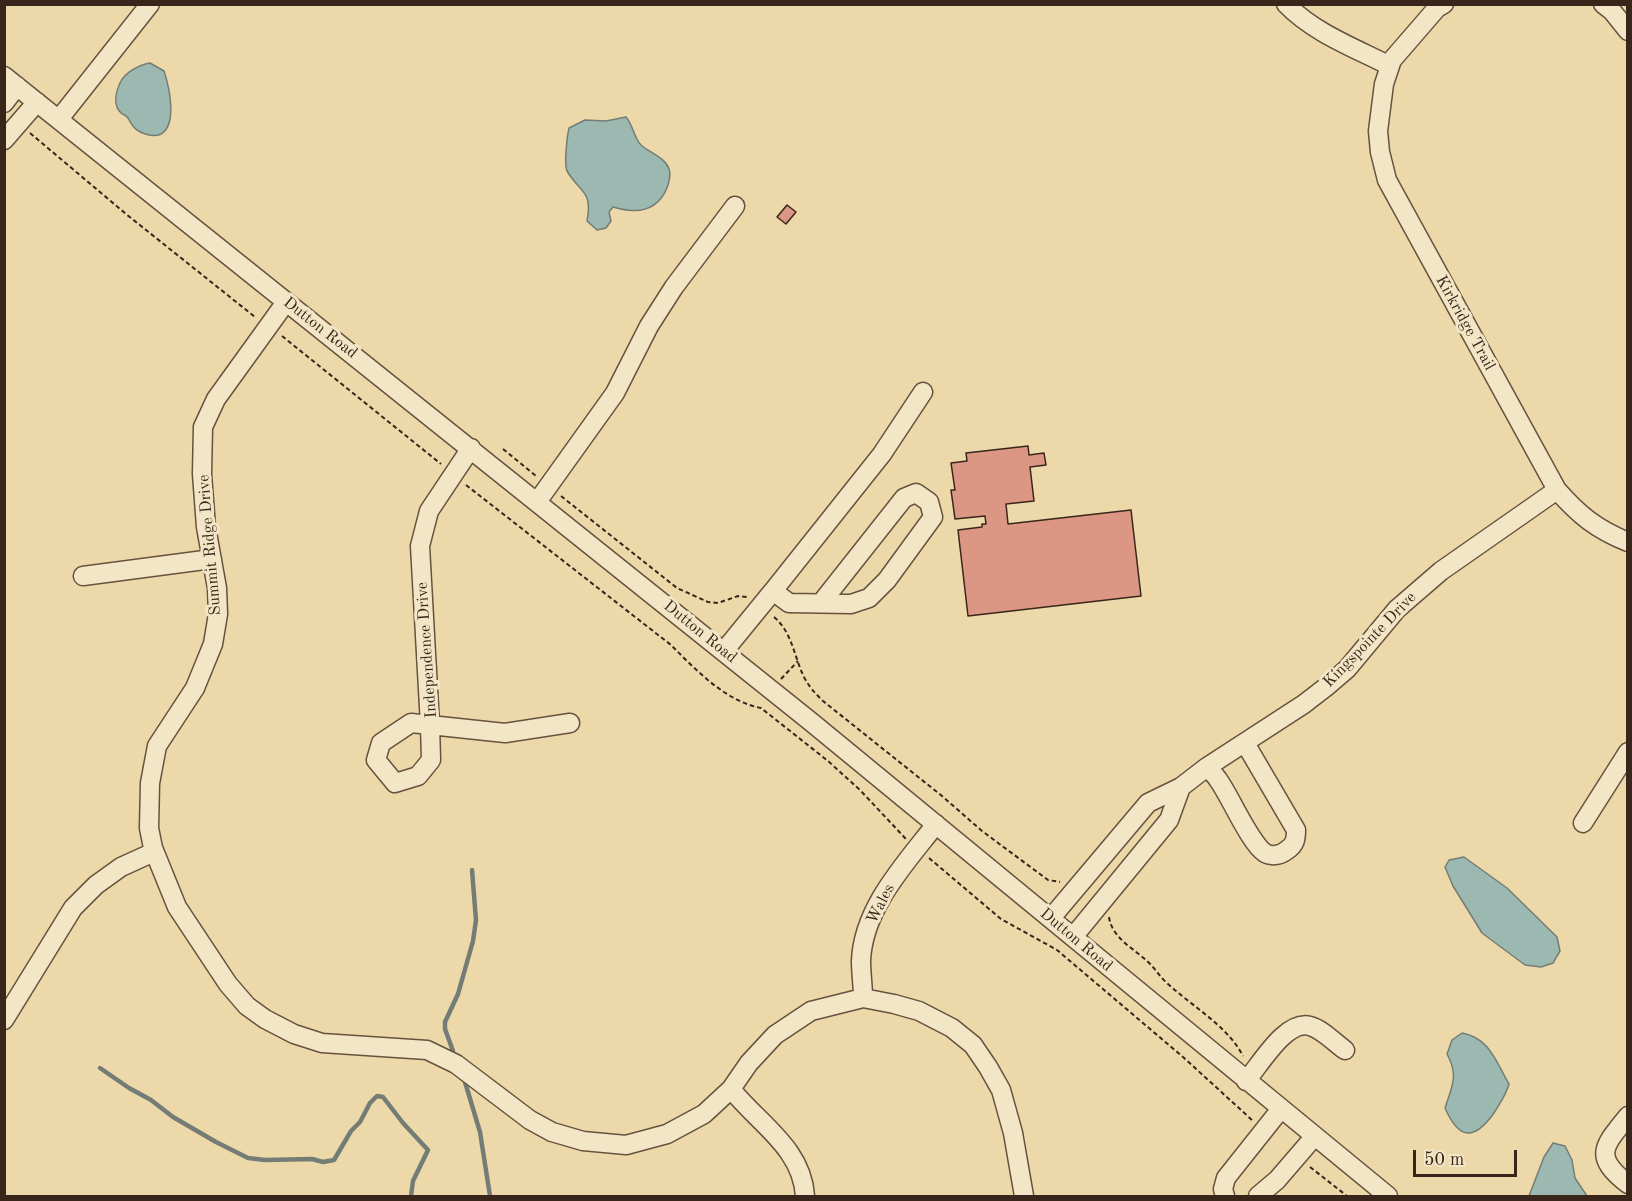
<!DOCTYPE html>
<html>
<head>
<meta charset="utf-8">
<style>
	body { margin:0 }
	#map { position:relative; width:1632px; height:1201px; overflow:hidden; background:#ecd8a9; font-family:"Old Standard TT",serif }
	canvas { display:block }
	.frame { position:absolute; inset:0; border:6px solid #39251a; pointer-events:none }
	.scale { position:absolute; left:1413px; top:1150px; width:104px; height:27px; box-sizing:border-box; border:3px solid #39251a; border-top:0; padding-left:8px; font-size:18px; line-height:21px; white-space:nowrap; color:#39251a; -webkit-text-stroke:4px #f3e6c7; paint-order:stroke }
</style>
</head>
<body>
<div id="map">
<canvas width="1632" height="1201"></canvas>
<div class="frame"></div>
<div class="scale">50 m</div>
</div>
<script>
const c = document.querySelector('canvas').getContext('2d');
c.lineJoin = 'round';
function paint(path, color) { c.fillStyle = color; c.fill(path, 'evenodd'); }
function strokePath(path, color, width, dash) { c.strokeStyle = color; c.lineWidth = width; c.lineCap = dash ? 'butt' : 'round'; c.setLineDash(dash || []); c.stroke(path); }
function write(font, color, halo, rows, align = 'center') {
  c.font = font + ' "Old Standard TT",serif'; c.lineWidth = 6; c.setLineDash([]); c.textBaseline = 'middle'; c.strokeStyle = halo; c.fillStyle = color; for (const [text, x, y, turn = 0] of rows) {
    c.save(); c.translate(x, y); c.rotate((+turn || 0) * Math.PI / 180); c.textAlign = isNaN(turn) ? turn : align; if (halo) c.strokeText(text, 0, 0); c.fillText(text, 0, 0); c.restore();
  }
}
const water = new Path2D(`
	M 150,63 L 164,71 C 170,88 181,141 149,135 C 137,132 133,128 128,118 C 125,114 125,116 121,113 C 112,104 116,92 120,83 C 125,72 139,65 150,63 Z
	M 626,117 C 633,125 634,138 641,145 C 650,153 665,157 669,169 C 671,174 669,183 667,188 C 657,212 636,214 613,207 L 609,212 L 611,221 L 606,228 L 597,230 L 587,221 C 593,190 580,193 567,171 C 564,164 567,137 569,128 L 585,120 L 606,121 Z
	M 1464,857 L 1507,888 L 1557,937 L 1560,951 L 1553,963 L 1541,967 L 1525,965 L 1482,933 L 1453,886 L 1445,867 L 1449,860 Z
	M 1462,1033 C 1490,1038 1496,1062 1509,1084 C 1506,1095 1500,1103 1494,1113 C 1474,1141 1459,1140 1445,1108 C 1452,1086 1459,1076 1447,1054 L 1452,1040 Z
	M 1553,1143 L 1565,1146 L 1572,1160 L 1575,1178 L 1587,1196 L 1529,1196 L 1544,1157 Z`);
paint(water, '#9bb8b1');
strokePath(water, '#747d75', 1.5);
strokePath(new Path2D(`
	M 453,1051 L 445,1029 L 445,1022 L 458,994 L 473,941 L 476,920 L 472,870
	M 100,1068 L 129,1088 L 151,1100 L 173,1117 L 216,1142 L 248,1158 L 265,1160 L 312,1159 L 323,1162 L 334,1160 L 351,1131 L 360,1122 L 370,1103 L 377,1096 L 383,1097 L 403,1123 L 428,1150 L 413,1181 L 411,1196
	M 465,1082 L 480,1132 L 490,1196`), '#747d75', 4.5);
const building = new Path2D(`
	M 787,205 L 796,212 L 786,224 L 777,217 Z
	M 1028,446 L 1029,455 L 1044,453 L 1046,465 L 1030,467 L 1034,501 L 1006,504 L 1008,524 L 1131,510 L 1141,596 L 968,616 L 958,530 L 982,527 L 982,524 L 986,524 L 985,516 L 955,519 L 951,490 L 955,490 L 951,463 L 967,461 L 966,453 Z`);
paint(building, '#db9783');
strokePath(building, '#39251a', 1.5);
const minor = new Path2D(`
	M 1286,4 C 1314,33 1355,48 1390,66
	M 1444,4 L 1437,8 L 1392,60 L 1384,84 L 1378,131 L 1380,152 L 1387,180 L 1557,490 C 1579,515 1596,529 1628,542
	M 1603,4 L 1612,11 L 1628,31
	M 4,76 L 810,721 L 1388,1196
	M 4,103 L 17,86
	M 59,119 L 150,4
	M 4,140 L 37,102
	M 286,302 L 216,399 L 203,427 L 202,474 L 206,527 L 217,588 L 218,614 L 213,644 L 195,688 L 157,746 L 150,783 L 149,828 L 153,848 L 177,907 L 228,984 L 247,1006 L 265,1019 L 294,1034 L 322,1043 L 427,1050 L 456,1064 L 530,1120 L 552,1132 L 583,1141 L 626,1145 L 667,1134 L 704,1114 L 731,1089 L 749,1063 L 775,1035 L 811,1011 L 863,998 L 894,1004 L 919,1011 L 952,1028 L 973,1045 L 988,1067 L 1001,1090 L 1013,1133 L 1024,1196
	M 471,448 L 429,511 L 420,546 L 430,725 L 505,733 L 570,723
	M 537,502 L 615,393 L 649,326 L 674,287 L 735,206
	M 83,576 L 212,559
	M 773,591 L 882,454 L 923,392
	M 724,651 L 773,591 L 789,603 L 851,604 L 869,598 L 887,580 L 933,517 L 929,502 L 916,493 L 904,498 L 821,603
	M 411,723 L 430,725 L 431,760 L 418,776 L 395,783 L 376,760 L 381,743 Z
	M 1207,767 C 1211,771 1216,776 1219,781 C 1231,798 1250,843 1265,853 C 1272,857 1281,855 1287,850 C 1295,845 1296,839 1296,830 L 1245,743
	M 1583,823 L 1628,752
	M 1051,918 L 1148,803 L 1181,787 L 1207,767 L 1304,704 L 1326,687 L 1347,669 L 1397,609 L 1441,571 L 1557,490
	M 1073,937 L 1169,820 L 1181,787
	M 863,998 C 863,986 861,973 861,961 C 863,908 905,864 936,824
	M 4,1020 L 73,908 L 96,885 L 121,867 L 154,852
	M 1246,1081 C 1260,1065 1286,1019 1310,1026 C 1322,1029 1335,1043 1345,1050
	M 731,1089 C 759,1124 802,1148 805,1196
	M 1628,1116 C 1604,1146 1592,1156 1628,1184
	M 1225,1196 L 1223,1189 L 1226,1178 L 1280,1110
	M 1258,1196 L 1277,1180 L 1314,1137`);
strokePath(minor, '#66523e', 21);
strokePath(new Path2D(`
	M 30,133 L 126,214 L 255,317
	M 282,336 L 441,464
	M 503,449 L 536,476
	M 466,485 L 671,645 C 696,670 725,701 761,708 L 828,761 L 860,790 L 906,839
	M 561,496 L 677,588 L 708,602 L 718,603 L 738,596 L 747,597
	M 774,617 C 793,633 794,658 805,679 C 810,688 816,694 823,701 L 942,796 L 982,831 L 1048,880 L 1060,882
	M 781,679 L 798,661
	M 929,858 L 1001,919 L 1057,950 L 1183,1057 L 1252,1120
	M 1109,917 C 1112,938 1133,948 1147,961 C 1155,968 1159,976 1166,982 C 1191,1006 1227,1025 1243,1056
	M 1310,1167 L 1347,1196`), '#39251a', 2, [4.5, 3]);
strokePath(minor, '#f3e6c7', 18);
write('16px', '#39251a', '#f3e6c7', [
	["Kirkridge Trail",1465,323,61],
	["Dutton Road",320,328,38],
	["Summit Ridge Drive",210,545,-95],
	["Dutton Road",700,632,39],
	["Kingspointe Drive",1370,640,-46],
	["Independence Drive",427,650,-94],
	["Wales",881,904,-63],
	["Dutton Road",1076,940,40]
]);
</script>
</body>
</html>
